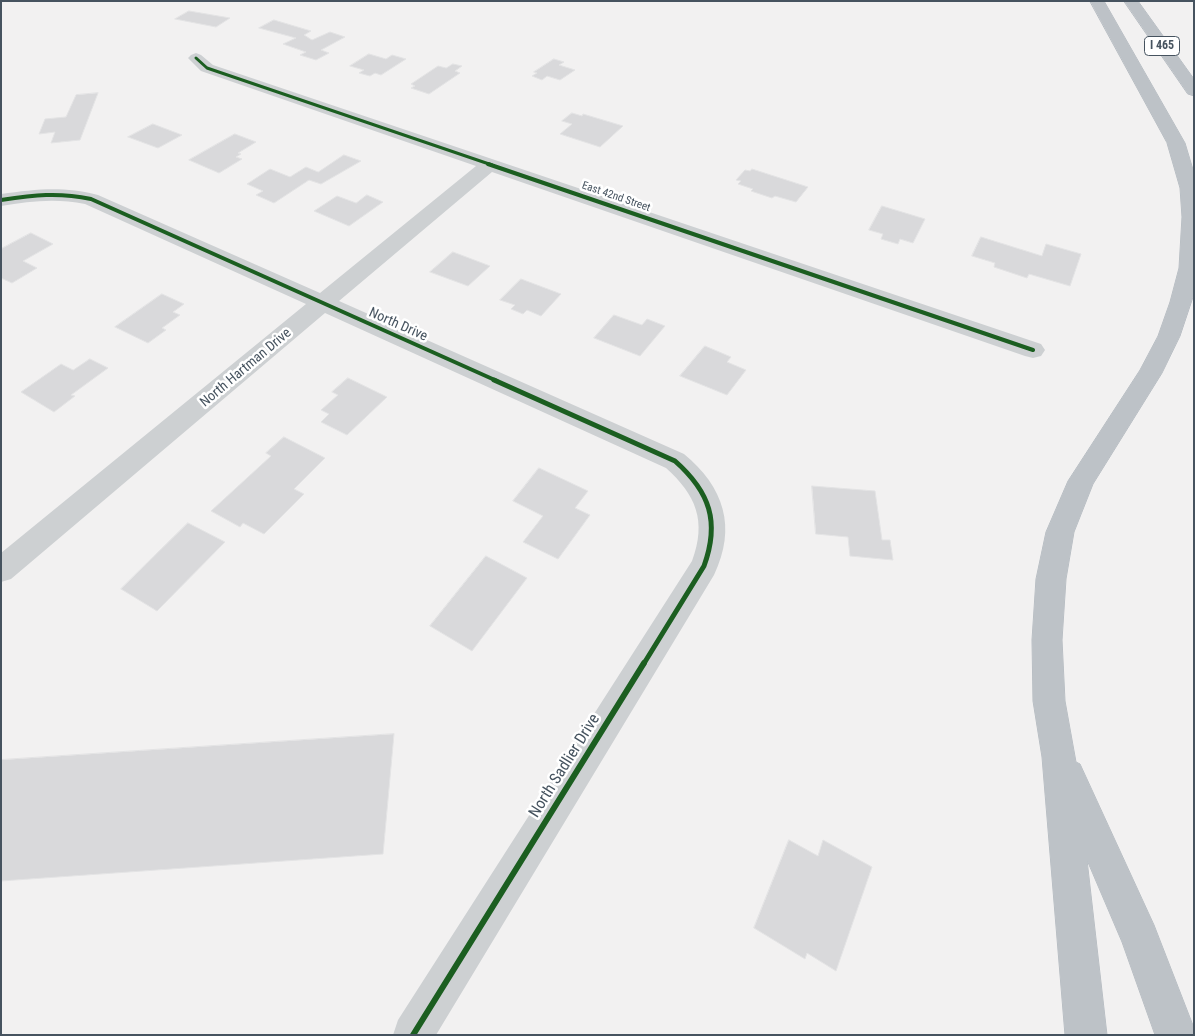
<!DOCTYPE html>
<html>
<head>
<meta charset="utf-8">
<style>
	body { margin:0 }
	#map { position:relative; width:1195px; height:1036px; overflow:hidden; background:#f2f1f1; font-family:"Roboto Condensed",sans-serif }
	canvas { display:block }
	.frame { position:absolute; inset:0; border:2px solid #46535f; pointer-events:none }
</style>
</head>
<body>
<div id="map">
<canvas width="1195" height="1036"></canvas>
<div class="frame"></div>
</div>
<script>
const c = document.querySelector('canvas').getContext('2d');
c.lineJoin = 'round';
function paint(path, color) { c.fillStyle = color; c.fill(path, 'evenodd'); }
function strokePath(path, color, width, dash) { c.strokeStyle = color; c.lineWidth = width; c.lineCap = dash ? 'butt' : 'round'; c.setLineDash(dash || []); c.stroke(path); }
function write(font, color, halo, rows, align = 'center') {
  c.font = font + ' "Roboto Condensed",sans-serif'; c.lineWidth = 5; c.setLineDash([]); c.textBaseline = 'middle'; c.strokeStyle = halo; c.fillStyle = color; for (const [text, x, y, turn = 0] of rows) {
    c.save(); c.translate(x, y); c.rotate((+turn || 0) * Math.PI / 180); c.textAlign = isNaN(turn) ? turn : align; if (halo) c.strokeText(text, 0, 0); c.fillText(text, 0, 0); c.restore();
  }
}
const building = new Path2D(`
	M 189,11 L 230,18 L 216,27 L 175,19 Z
	M 274,20 L 311,31 L 304,35 L 312,40 L 330,32 L 345,37 L 321,50 L 329,53 L 316,60 L 300,55 L 306,52 L 283,44 L 296,38 L 259,28 Z
	M 369,54 L 386,59 L 392,55 L 406,59 L 381,75 L 375,73 L 370,76 L 359,73 L 364,70 L 350,66 Z
	M 554,59 L 564,62 L 559,65 L 575,70 L 560,80 L 547,76 L 542,80 L 532,76 L 537,73 L 534,72 Z
	M 453,64 L 462,66 L 455,71 L 460,73 L 429,94 L 411,88 L 415,86 L 411,84 L 438,66 L 446,68 Z
	M 98,93 L 80,140 L 51,143 L 55,132 L 39,134 L 45,119 L 66,117 L 76,95 Z
	M 572,113 L 582,116 L 583,114 L 623,126 L 600,147 L 560,134 L 572,124 L 562,121 Z
	M 153,124 L 182,135 L 158,148 L 128,137 Z
	M 235,134 L 256,142 L 238,153 L 241,154 L 236,157 L 242,159 L 219,173 L 189,160 Z
	M 344,155 L 361,161 L 321,184 L 309,180 L 274,203 L 256,195 L 263,191 L 247,184 L 270,169 L 290,177 L 306,167 L 318,172 Z
	M 752,169 L 808,187 L 796,202 L 775,196 L 772,198 L 751,191 L 753,189 L 738,184 L 741,181 L 736,180 L 745,170 L 750,171 Z
	M 367,195 L 383,202 L 349,226 L 314,211 L 337,196 L 356,203 Z
	M 882,206 L 925,219 L 913,243 L 900,239 L 898,244 L 881,239 L 883,234 L 869,230 Z
	M 31,233 L 53,244 L 23,261 L 37,268 L 12,283 L 1,278 L 1,249 Z
	M 981,237 L 1042,256 L 1046,244 L 1081,254 L 1070,286 L 1029,274 L 1027,278 L 994,267 L 995,263 L 972,256 Z
	M 453,252 L 490,266 L 468,286 L 430,272 Z
	M 521,279 L 561,294 L 541,316 L 527,310 L 523,314 L 511,309 L 515,305 L 500,300 Z
	M 162,294 L 184,304 L 173,312 L 180,315 L 162,328 L 166,330 L 148,343 L 115,327 Z
	M 614,315 L 642,325 L 647,319 L 665,326 L 640,356 L 594,338 Z
	M 705,346 L 731,357 L 727,362 L 746,370 L 727,395 L 680,376 Z
	M 90,359 L 108,368 L 71,395 L 75,396 L 54,412 L 21,392 L 61,364 L 73,370 Z
	M 348,378 L 387,397 L 347,435 L 321,422 L 329,414 L 321,410 L 338,395 L 332,392 Z
	M 284,437 L 325,458 L 294,489 L 304,494 L 264,534 L 243,523 L 240,527 L 211,511 L 271,456 L 266,453 Z
	M 539,468 L 588,491 L 575,508 L 590,515 L 558,559 L 523,542 L 543,516 L 513,501 Z
	M 812,486 L 875,491 L 882,540 L 890,540 L 893,560 L 850,556 L 848,537 L 816,534 Z
	M 188,523 L 225,542 L 157,611 L 121,589 Z
	M 486,556 L 527,578 L 472,651 L 430,626 Z
	M 394,734 L 383,854 L 1,881 L 1,760 Z
	M 789,840 L 818,856 L 823,840 L 872,867 L 836,971 L 807,953 L 805,959 L 754,928 Z`);
paint(building, '#d9d9db');
strokePath(building, '#e3e3e4', 1);
const motorway = new Path2D(`
	M 1090,1 L 1104,1 L 1185,143 L 1194,173 L 1194,294 L 1180,336 L 1162,373 L 1093,484 L 1074,532 L 1066,579 L 1062,640 L 1065,701 L 1076,762 L 1080,764 L 1154,925 L 1194,1028 L 1194,1035 L 1155,1035 L 1122,942 L 1087,860 L 1107,1035 L 1065,1035 L 1042,757 L 1033,701 L 1032,640 L 1036,579 L 1046,532 L 1068,481 L 1140,370 L 1158,336 L 1170,302 L 1179,268 L 1182,217 L 1180,188 L 1167,143 Z
	M 1124,1 L 1138,1 L 1194,79 L 1194,96 L 1188,94 Z`);
strokePath(motorway, '#b5bbc1', 1);
paint(new Path2D(`
	M 196,53 L 201,55 L 213,65 L 1041,344 L 1045,350 L 1041,356 L 1033,358 L 1025,356 L 492,172 L 339,301 L 684,454 C 724,487 737,527 714,575 L 436,1035 L 393,1035 L 398,1020 L 692,561 C 707,521 696,495 666,468 L 325,313 L 11,579 L 1,582 L 1,553 L 306,304 L 85,204 C 56,198 30,201 1,206 L 1,194 C 37,189 63,186 98,195 L 320,293 L 476,166 L 201,71 L 188,58 L 191,55 Z`), '#cdd0d2');
paint(motorway, '#bdc2c7');
strokePath(new Path2D(`
	M 196,58 L 207,68 L 492,165`), '#1b5e20', 3);
strokePath(new Path2D(`
	M 488,164 L 1033,350
	M 1,200 C 34,195 58,192 91,199 L 497,381`), '#1b5e20', 4);
strokePath(new Path2D(`
	M 494,380 L 675,461 C 710,492 720,522 704,566 L 643,665`), '#1b5e20', 5);
strokePath(new Path2D(`
	M 413,1035 L 644,663`), '#1b5e20', 6);
write('11px', '#46535f', '#fff', [
	["East 42nd Street",616,197,19]
]);
for (const [x, y, w] of [
	[1162,46,35]
]) { const box = new Path2D(); box.roundRect(x - w / 2, y - 9.5, w, 19, 4); c.fillStyle = '#fff'; c.fill(box); strokePath(box, '#46535f', 1); }
write('bold 12px', '#46535f', null, [
	["I 465",1162,46]
]);
write('14px', '#46535f', '#fff', [
	["North Drive",398,325,24],
	["North Hartman Drive",246,368,-40]
]);
write('16px', '#46535f', '#fff', [
	["North Sadlier Drive",565,766,-58]
]);
</script>
</body>
</html>
